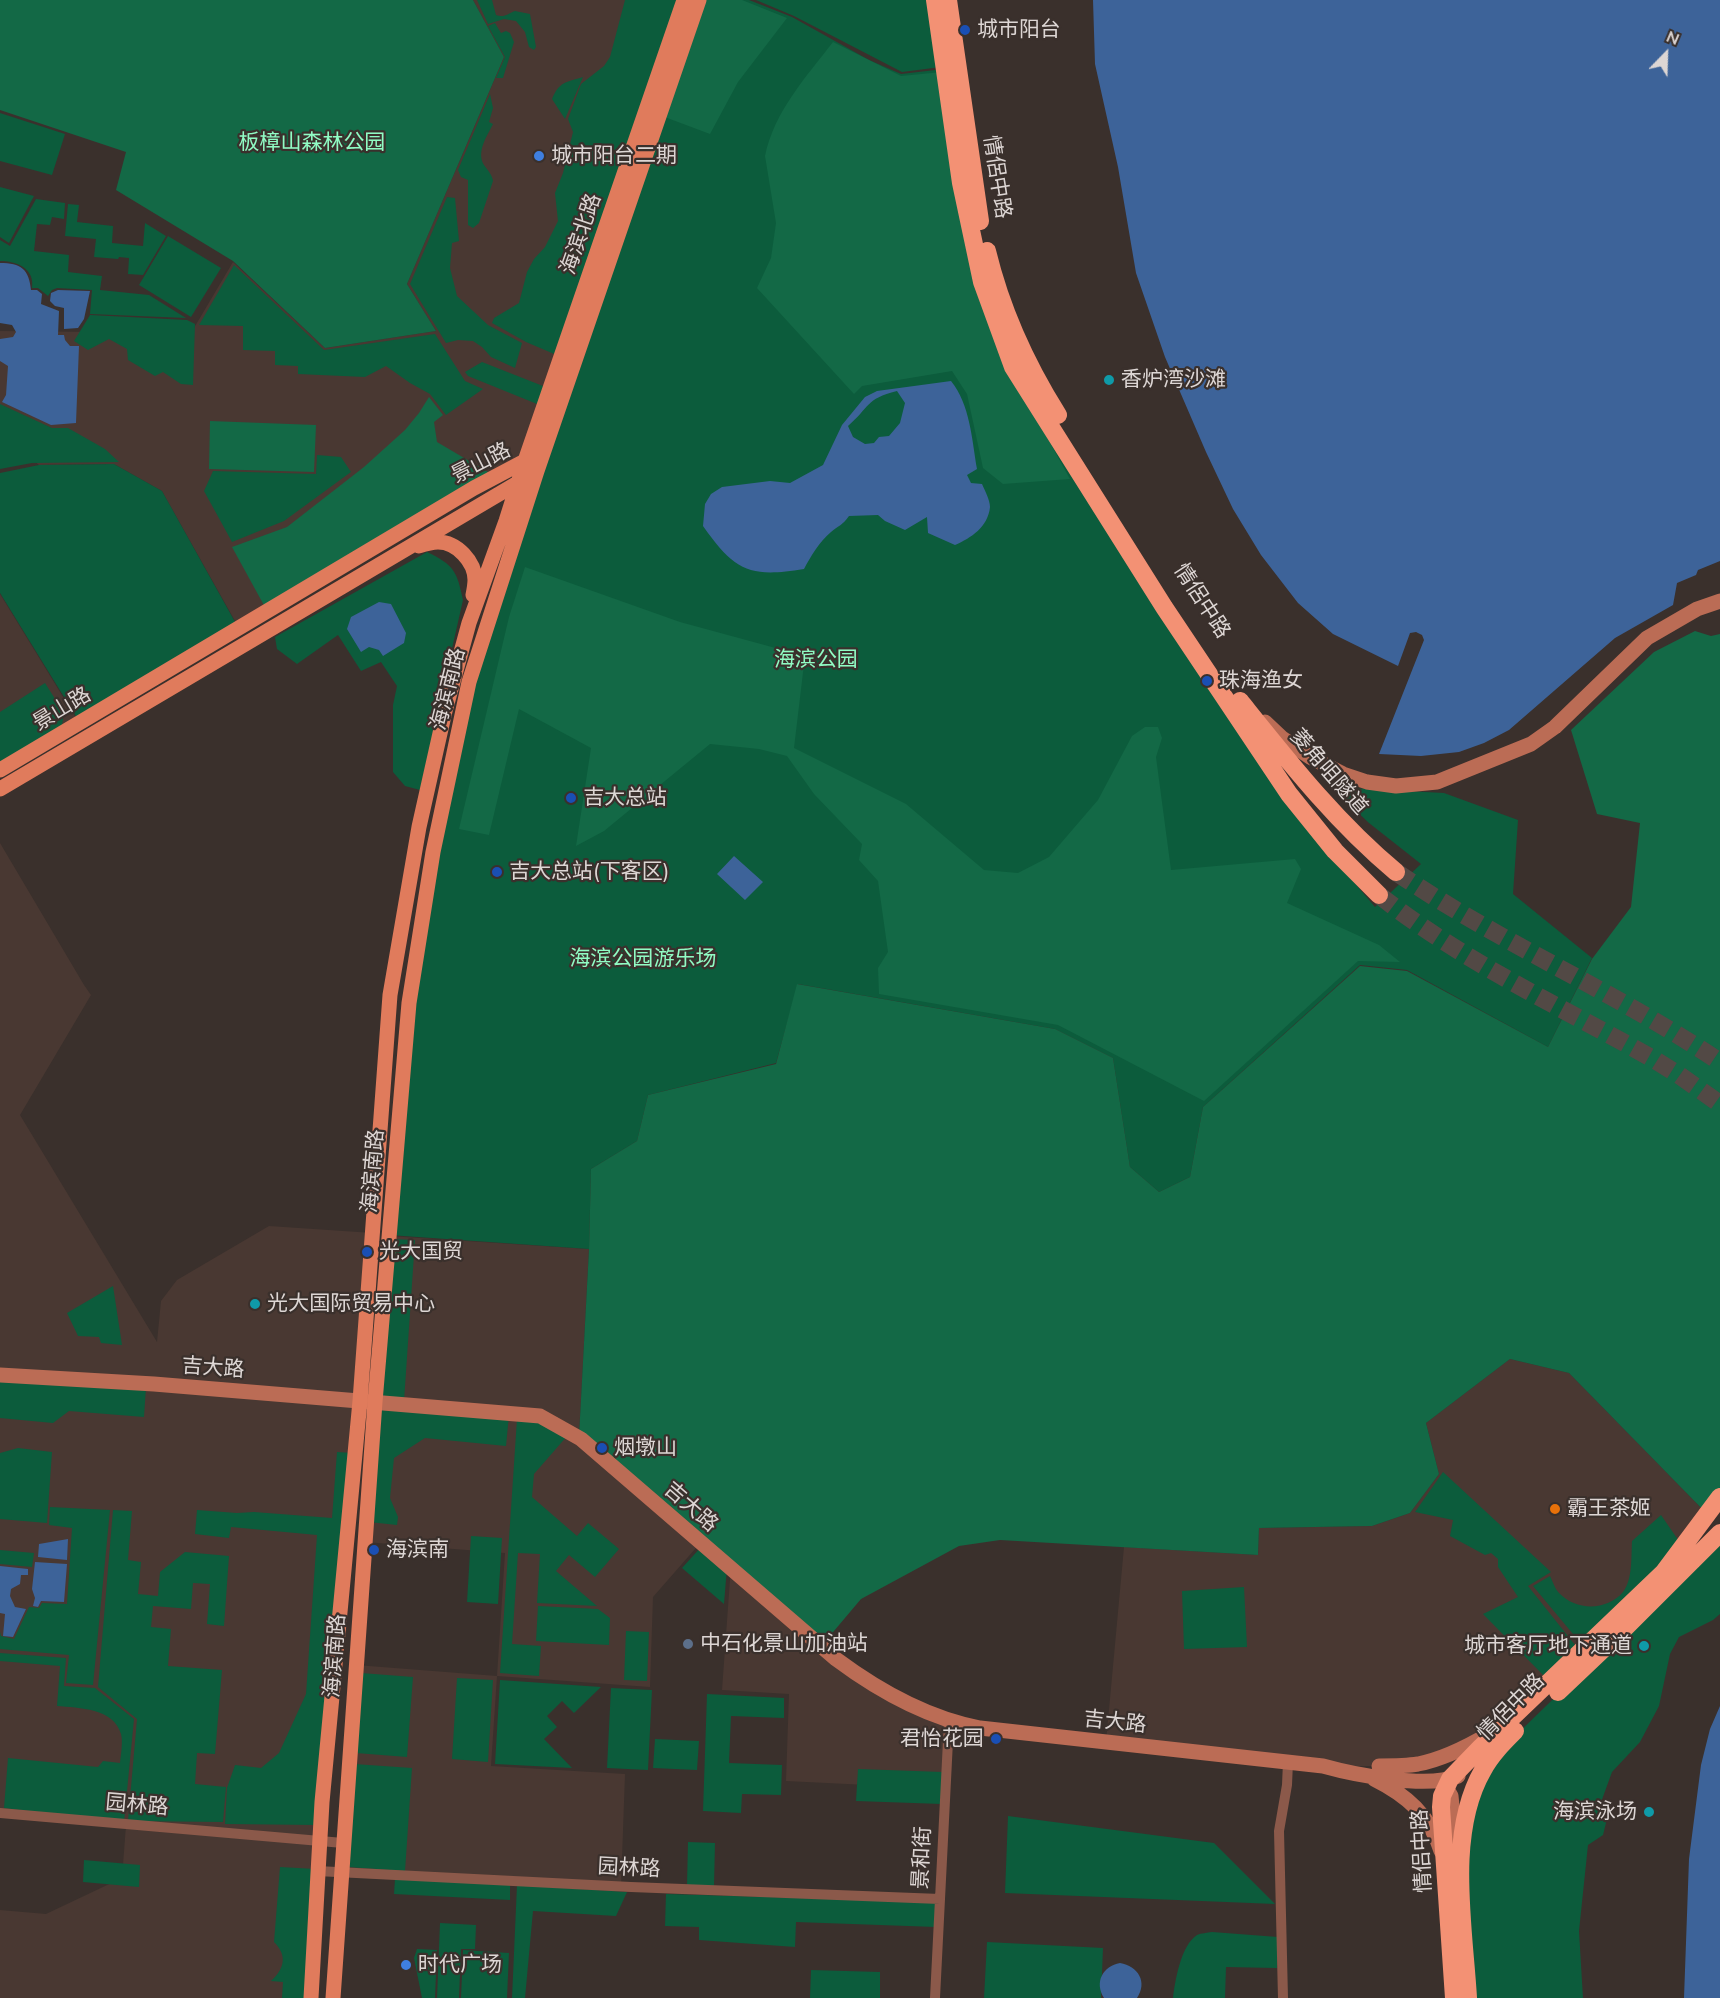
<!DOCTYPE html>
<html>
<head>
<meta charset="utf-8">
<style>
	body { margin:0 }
	#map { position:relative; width:1720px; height:1998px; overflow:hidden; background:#3a302c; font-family:Mulish,sans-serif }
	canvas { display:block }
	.north { position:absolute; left:1636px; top:24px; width:60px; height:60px; -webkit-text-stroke:4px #3a302c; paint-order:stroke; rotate:23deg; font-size:16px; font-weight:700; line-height:24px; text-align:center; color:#ddd6d4 }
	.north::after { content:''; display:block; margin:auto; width:21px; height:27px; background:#ddd6d4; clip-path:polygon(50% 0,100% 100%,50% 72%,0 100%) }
</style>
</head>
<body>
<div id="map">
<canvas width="1720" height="1998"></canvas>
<div class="north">N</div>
</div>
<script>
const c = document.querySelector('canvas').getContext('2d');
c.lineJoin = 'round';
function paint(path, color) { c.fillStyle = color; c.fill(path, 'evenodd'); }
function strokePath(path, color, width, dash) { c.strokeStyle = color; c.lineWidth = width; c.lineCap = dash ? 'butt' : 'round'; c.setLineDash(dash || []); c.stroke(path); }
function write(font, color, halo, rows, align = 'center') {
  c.font = font + ' Mulish,"Noto Sans SC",sans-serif'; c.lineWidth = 4.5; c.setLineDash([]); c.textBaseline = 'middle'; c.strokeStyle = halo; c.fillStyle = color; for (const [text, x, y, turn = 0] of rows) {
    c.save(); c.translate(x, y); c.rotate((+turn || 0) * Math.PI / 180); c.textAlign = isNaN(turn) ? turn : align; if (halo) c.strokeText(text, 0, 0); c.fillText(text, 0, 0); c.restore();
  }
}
paint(new Path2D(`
	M 473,0 L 684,0 L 525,461 L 239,628 L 162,491 L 114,464 L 39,465 L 0,432 L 0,331 L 191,333 L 233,262 L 325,348 L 436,331 L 407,284 L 504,57 Z
	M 0,594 L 79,723 L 0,770 Z
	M 0,843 L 84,985 L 91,995 L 20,1115 L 157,1342 L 161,1301 L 177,1280 L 269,1226 L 373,1233 L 311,1998 L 0,1998 L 0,1910 L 46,1914 L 122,1878 L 126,1825 L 0,1812 Z
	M 389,1236 L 589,1249 L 579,1436 L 702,1541 L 653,1597 L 650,1687 L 497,1676 L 491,1766 L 625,1774 L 621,1887 L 341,1873 L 356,1665 L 497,1676 L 505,1553 L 365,1542 Z
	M 1510,1359 L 1569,1373 L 1711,1518 L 1505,1725 L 1463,1749 L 1379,1766 L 1323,1766 L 1106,1742 L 1124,1547 L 1258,1555 L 1259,1528 L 1372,1526 L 1410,1513 L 1439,1474 L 1426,1423 Z
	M 731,1566 L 861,1677 L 954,1727 L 949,1789 L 786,1781 L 789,1694 L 722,1690 Z`), '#493832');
paint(new Path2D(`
	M 477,0 L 492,0 L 496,15 C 505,18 507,14 515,11 L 530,14 L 536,47 L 534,50 L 529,47 L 525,32 L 516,21 L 504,19 L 488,24 Z
	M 625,0 L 681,0 L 559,356 L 526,342 L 492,323 L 494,318 L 519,303 L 527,272 L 534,259 L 545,247 L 558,221 L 555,193 L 563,173 L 573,132 L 568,119 L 581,84 L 604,66 L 610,57 Z
	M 700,0 L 749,0 L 792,17 L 869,60 L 901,74 L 944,69 L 961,183 L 1012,367 L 1297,815 L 1375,907 L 1421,864 L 1369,823 L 1331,787 L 1444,793 L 1518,820 L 1513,894 L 1592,958 L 1548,1047 L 1407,970 L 1360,965 L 1203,1107 L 1190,1177 L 1159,1192 L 1130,1167 L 1113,1058 L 1055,1029 L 798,984 L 776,1063 L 648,1095 L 637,1141 L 591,1169 L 589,1249 L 389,1235 L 409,1003 L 469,682 Z
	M 756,0 L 931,0 L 941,67 L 902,72 L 794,16 Z
	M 495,23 L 501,33 L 506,31 L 510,33 L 514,42 L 503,78 L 496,78 L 505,57 L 488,26 Z
	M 583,77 L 565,119 L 552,99 C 559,82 566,82 583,77 Z
	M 490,94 L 493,108 L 489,122 L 493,124 C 487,136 476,152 484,165 C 488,171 492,174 493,181 L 479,223 L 473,228 L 468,225 L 468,180 L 461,177 L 458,170 Z
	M 0,113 L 65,134 L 52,175 L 0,161 Z
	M 0,187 L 34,196 L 9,243 L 0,237 Z
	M 447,197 L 455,198 L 459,241 L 452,243 L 450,268 L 457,296 L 488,325 L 522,343 L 515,368 L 491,357 L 482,347 L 473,341 L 458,340 L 446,343 L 410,284 Z
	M 36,199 L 65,203 L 64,219 L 52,217 L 50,225 L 37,224 L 34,251 L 69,255 L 68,272 L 102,276 L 100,290 L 149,295 L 186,318 L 90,314 L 92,290 L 57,288 L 52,290 L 48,296 L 38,288 L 32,288 C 35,268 16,261 0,261 L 0,240 L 10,246 Z
	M 68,204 L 79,205 L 77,222 L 113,226 L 112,243 L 143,246 L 145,223 L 166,236 L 143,275 L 128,274 L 129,258 L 119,257 L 118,259 L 94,257 L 96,239 L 65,236 Z
	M 168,236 L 221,268 L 191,317 L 139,285 Z
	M 234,265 L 324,350 L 435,334 L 465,381 L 483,389 L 446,415 L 430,394 L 410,383 L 386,366 L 365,377 L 298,374 L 298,366 L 275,365 L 275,351 L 243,350 L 243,326 L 199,325 Z
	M 90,315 L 187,320 L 195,324 L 193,385 L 181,384 L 163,372 L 155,376 L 128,360 L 127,349 L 109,339 L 88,350 L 74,341 Z
	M 482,362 L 548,388 L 542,406 L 468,376 L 465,372 Z
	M 0,404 L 52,428 L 68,428 L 105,449 L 119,462 L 32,463 L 0,469 Z
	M 317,455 L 341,457 L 351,472 L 284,521 L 232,542 L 204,491 L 213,471 L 316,474 Z
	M 114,464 L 162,491 L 239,629 L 80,723 L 0,593 L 0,473 L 39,465 Z
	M 427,552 C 454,565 457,571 463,600 L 420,790 L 405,786 L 393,772 L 393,705 L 397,686 L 381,662 L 361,671 L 338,635 L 297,664 L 277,649 L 275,637 Z
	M 45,683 L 64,713 L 61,731 L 0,766 L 0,712 Z
	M 393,1239 L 415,1240 L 404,1401 L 381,1399 Z
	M 113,1286 L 122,1345 L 101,1343 L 99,1337 L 78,1336 L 67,1313 Z
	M 0,1379 L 146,1387 L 144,1417 L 69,1411 L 53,1423 L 0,1418 Z
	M 378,1405 L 509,1415 L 506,1446 L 425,1438 L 394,1458 L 390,1498 L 398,1517 L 397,1525 L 369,1522 Z
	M 517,1419 L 540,1420 L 568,1435 L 534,1474 L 532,1497 L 577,1536 L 588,1523 L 619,1549 L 595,1577 L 569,1555 L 556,1571 L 597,1606 L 537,1603 L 540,1554 L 518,1553 L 512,1644 L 541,1646 L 539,1676 L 500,1673 Z
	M 18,1448 L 52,1452 L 47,1523 L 0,1519 L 0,1453 Z
	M 337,1452 L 353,1453 L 317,1825 L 225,1824 L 227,1788 L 235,1765 L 261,1768 L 279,1753 L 306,1694 L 317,1535 L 231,1527 L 229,1538 L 195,1534 L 197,1510 L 237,1513 L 254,1512 L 332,1518 Z
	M 1443,1472 L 1551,1572 L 1528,1586 L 1579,1650 L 1547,1679 L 1483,1614 L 1518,1597 L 1498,1567 L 1498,1559 L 1491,1553 L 1485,1555 L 1450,1536 L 1453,1520 L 1415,1512 Z
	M 50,1507 L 110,1510 L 93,1685 L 66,1683 L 69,1655 L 0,1649 L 0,1632 L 1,1636 L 14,1639 L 29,1607 L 39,1608 L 42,1603 L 67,1604 L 72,1528 L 49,1525 Z
	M 113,1510 L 132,1511 L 128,1560 L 141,1562 L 138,1594 L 158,1596 L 160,1572 L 185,1552 L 229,1556 L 224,1626 L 207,1624 L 210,1584 L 193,1583 L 191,1609 L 153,1606 L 151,1627 L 171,1629 L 168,1666 L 222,1670 L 215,1754 L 197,1753 L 195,1784 L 226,1787 L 223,1822 L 128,1821 L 137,1719 L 98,1687 Z
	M 1661,1515 L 1683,1547 L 1583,1646 L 1533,1586 L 1550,1576 C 1553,1582 1555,1589 1559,1593 C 1576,1611 1607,1611 1623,1592 C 1633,1579 1631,1556 1632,1541 Z
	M 1720,1527 L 1720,1614 L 1713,1620 L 1679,1637 L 1670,1654 L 1659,1706 L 1640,1742 L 1612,1772 L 1600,1805 L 1607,1819 L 1603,1835 L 1588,1845 L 1579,1931 L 1583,1998 L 1472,1998 L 1464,1881 L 1474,1796 L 1512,1739 L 1616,1638 Z
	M 471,1536 L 502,1538 L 498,1604 L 467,1602 Z
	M 702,1546 L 727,1567 L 724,1604 L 682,1568 Z
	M 0,1550 L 34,1553 L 32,1567 L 0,1564 Z
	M 1244,1587 L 1247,1647 L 1184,1649 L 1182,1591 Z
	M 538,1606 L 598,1609 L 610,1618 L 609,1645 L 536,1641 Z
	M 626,1631 L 649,1632 L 647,1681 L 624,1680 Z
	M 0,1653 L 66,1658 L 64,1686 L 95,1688 L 134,1719 L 124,1822 L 4,1808 L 8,1758 L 98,1767 L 103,1761 L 120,1763 C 121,1754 123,1742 121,1734 C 114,1708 79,1708 57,1706 L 60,1666 L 0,1661 Z
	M 361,1673 L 413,1677 L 407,1757 L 356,1753 Z
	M 457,1678 L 493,1680 L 488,1762 L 452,1759 Z
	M 500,1680 L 601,1687 L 574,1713 L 562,1701 L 547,1716 L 557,1727 L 544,1739 L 572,1768 L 495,1764 Z
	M 611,1688 L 652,1690 L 648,1770 L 607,1768 Z
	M 707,1694 L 784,1698 L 784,1718 L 731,1716 L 729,1763 L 782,1765 L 781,1795 L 742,1794 L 741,1813 L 703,1811 Z
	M 655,1739 L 699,1741 L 697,1770 L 653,1768 Z
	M 354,1764 L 412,1768 L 405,1871 L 348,1867 Z
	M 858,1769 L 943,1772 L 942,1804 L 856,1801 Z
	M 1008,1816 L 1214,1843 L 1275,1904 L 1005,1893 Z
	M 688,1842 L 715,1843 L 714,1886 L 687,1885 Z
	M 84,1860 L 140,1865 L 139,1887 L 83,1882 Z
	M 280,1867 L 316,1869 L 308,1998 L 282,1998 L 283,1982 L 271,1981 C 284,1969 288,1956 274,1942 Z
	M 395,1879 L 510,1885 L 510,1900 L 394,1894 Z
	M 517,1885 L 627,1892 L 616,1916 L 533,1911 L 525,1998 L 512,1998 Z
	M 666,1894 L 937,1902 L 936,1927 L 796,1922 L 795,1947 L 699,1940 L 699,1927 L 665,1926 Z
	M 440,1923 L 476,1925 L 475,1949 L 461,1949 L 459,1998 L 437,1998 Z
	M 1212,1932 L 1278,1937 L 1277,1968 L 1226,1967 L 1225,1998 L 1173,1998 C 1175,1981 1181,1945 1197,1935 C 1201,1933 1207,1933 1212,1932 Z
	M 987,1942 L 1103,1948 L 1101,1998 L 984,1998 Z
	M 417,1949 L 437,1950 L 435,1998 L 422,1998 L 414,1958 Z
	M 463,1950 L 509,1953 L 507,1998 L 461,1998 Z
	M 811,1970 L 880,1972 L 880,1998 L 810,1998 Z`), '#0c5c3c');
paint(new Path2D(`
	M 0,0 L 473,0 L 504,57 L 407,284 L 436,331 L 325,348 L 233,261 L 116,190 L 126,152 L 0,110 Z
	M 703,0 L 742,0 L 787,18 L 738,82 L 710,134 L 662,116 Z
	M 833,42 L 901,76 L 942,72 L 1006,363 L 1070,479 L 1003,484 L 983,468 L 967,394 L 952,371 L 862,386 L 854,394 L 757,288 L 771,258 L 776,223 L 765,156 C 774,112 806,77 833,42 Z
	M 429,397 L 443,415 L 434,422 L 437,442 L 493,475 L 266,609 L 232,547 L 287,527 L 364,467 L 405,430 L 419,413 Z
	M 210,421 L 316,425 L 314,472 L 209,469 Z
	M 525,567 L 680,622 L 805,656 L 794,748 L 906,804 L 984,870 L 1018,873 L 1049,857 L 1098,800 L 1132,736 L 1145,727 L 1158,727 L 1162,738 L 1156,757 L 1171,870 L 1295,859 L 1301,869 L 1287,903 L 1379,945 L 1400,962 L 1358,961 L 1204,1101 L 1058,1025 L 879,994 L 878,968 L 888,952 L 878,881 L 859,860 L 862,844 L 814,794 L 787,756 L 759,749 L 710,744 L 604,831 L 576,846 L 591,748 L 519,709 L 489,835 L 459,829 L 509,617 Z
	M 1695,631 L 1711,636 L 1720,634 L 1720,1506 L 1711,1518 L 1569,1373 L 1510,1359 L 1426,1423 L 1439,1474 L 1410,1513 L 1372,1526 L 1259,1528 L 1258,1555 L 1000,1540 L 959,1546 L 861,1599 L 823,1644 L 579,1436 L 589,1249 L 591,1169 L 637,1141 L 648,1095 L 776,1064 L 797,984 L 1055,1029 L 1113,1058 L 1130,1167 L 1159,1192 L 1190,1177 L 1203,1107 L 1360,966 L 1407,971 L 1548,1047 L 1592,959 L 1631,907 L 1640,823 L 1597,814 L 1571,730 L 1654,652 Z`), '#136946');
paint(new Path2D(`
	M 1093,0 L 1720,0 L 1720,561 L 1698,570 L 1696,575 L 1677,583 L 1673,605 L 1615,638 L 1509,730 L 1484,743 L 1459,752 L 1421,756 L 1379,754 L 1424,640 L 1422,635 L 1416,632 L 1410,633 L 1398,666 L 1333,634 L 1298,603 L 1261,555 L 1233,509 L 1206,452 L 1165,357 L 1136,273 L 1118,167 L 1095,64 Z
	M 0,263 C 21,263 29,269 31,290 L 37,290 L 42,294 L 41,304 L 59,311 L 58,335 L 64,335 L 65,340 L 70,346 L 79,346 L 76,423 L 51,425 L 2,402 L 6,395 L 8,366 L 0,361 L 0,339 L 13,337 L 16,332 L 12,325 L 0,323 Z
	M 58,290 L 90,291 L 84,319 L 78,328 L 64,329 L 64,308 L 55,306 L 50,301 L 51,293 Z
	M 951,381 C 970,404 972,440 977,469 L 967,475 L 971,483 L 982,484 C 985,491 990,500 990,507 C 988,527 971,538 955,545 L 928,533 L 927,517 L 905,530 L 885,521 L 878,515 L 849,516 C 842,526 839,525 831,532 C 819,542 811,556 804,569 C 749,578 735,571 703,526 L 705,504 L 711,494 L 722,487 L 770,481 L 790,483 L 823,465 L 842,425 L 865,397 L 877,391 ZM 897,391 L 905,403 L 900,423 L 889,436 L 879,437 L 874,443 L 865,444 L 853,437 L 848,426 C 870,407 865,399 897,391 Z
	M 379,602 L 391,604 L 406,633 L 404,643 L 383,656 L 379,650 L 369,647 L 361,652 L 347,629 L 351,617 Z
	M 734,856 L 763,882 L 745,900 L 717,874 Z
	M 68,1539 L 67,1560 L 38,1557 L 39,1544 Z
	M 35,1562 L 67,1564 L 64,1602 L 41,1601 L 38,1607 L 33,1606 L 35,1598 L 32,1589 Z
	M 0,1566 L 28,1569 L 28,1575 L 21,1575 L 20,1584 L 11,1589 L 10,1596 L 15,1607 L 26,1609 L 13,1637 L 3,1636 L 5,1614 L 0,1613 Z
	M 1720,1706 L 1720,1998 L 1684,1998 L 1689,1859 L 1701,1765 L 1710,1729 Z
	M 1120,1963 C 1138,1966 1148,1982 1137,1998 L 1104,1998 C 1094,1982 1103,1966 1120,1963 Z`), '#3d6399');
strokePath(new Path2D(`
	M 1396,872 C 1500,943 1616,992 1720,1062
	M 1379,895 C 1463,962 1562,1007 1655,1060 L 1679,1075 L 1720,1104`), '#524945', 18, [18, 9]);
strokePath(new Path2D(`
	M 0,1813 L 343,1843
	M 317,1871 L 631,1887 L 940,1899
	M 935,1998 L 949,1721
	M 1283,1998 L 1279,1831 L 1287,1785 L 1288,1762`), '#8b594a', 10);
strokePath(new Path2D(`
	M 1265,722 L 1282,738 L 1310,757 L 1343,774 L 1367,782 L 1396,786 L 1437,782 L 1531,744 L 1555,727 L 1647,638 L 1697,609 L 1720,601
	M 0,1375 L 154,1384 L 540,1416 L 581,1439 L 836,1659 C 879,1691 927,1718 980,1728 L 1323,1766 C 1355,1775 1428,1789 1458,1776
	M 1379,1766 C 1392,1766 1406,1766 1418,1764 C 1444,1759 1467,1747 1489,1734
	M 1374,1779 C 1406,1795 1430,1815 1441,1851
	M 1443,1782 L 1451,1796 L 1457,1854`), '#bb6c55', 15);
strokePath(new Path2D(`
	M 419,546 C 425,544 432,542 438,542 C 457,542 475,562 475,580 C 475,585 474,590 473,595
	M 0,770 L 474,488 L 525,461
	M 0,789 L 521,481
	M 311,1998 L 322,1802 L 360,1401 L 390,995 L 419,827 L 445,711 L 469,623 L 506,521 L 525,461 L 684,0
	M 333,1998 L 375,1402 L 409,1003 L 433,852 L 469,682 L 537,471 L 699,0`), '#e07b5c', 15);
strokePath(new Path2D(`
	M 935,0 L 961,183 L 982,282 L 1013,367 L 1164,607 L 1289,794 L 1335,851 L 1379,895
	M 948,0 L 980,221
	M 987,251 C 1001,309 1026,364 1058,415
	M 1240,701 C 1289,762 1336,822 1396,872
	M 1558,1692 L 1616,1637 L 1720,1533
	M 1454,1998 L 1441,1807 L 1442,1796 L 1450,1779 L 1480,1748 L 1664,1572 L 1720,1497
	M 1468,1998 C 1464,1927 1446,1834 1483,1770 C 1491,1755 1503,1743 1515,1731`), '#f39174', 18);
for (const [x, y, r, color] of [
	[965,30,6,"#1a4fb4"],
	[539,156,6,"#3f7fe0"],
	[1109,380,6,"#0f9aa8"],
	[1207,681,6,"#1a4fb4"],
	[571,798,6,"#1a4fb4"],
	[497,872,6,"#1a4fb4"],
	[367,1252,6,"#1a4fb4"],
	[255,1304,6,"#0f9aa8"],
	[602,1448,6,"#1a4fb4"],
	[1555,1509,6,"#e8710a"],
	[374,1550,6,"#1a4fb4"],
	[688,1644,6,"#5c6f8a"],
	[1644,1646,6,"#0f9aa8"],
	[996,1739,6,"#1a4fb4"],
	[1649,1812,6,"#0f9aa8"],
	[406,1965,6,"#3f7fe0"]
]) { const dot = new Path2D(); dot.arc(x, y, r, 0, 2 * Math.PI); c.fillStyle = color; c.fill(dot); strokePath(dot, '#3a302c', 2); }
write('21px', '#ddd6d4', '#3a302c', [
	["城市阳台",977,30],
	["城市阳台二期",551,156],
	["香炉湾沙滩",1121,380],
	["珠海渔女",1219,681],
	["吉大总站",583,798],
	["吉大总站(下客区)",509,872],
	["光大国贸",379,1252],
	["光大国际贸易中心",267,1304],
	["烟墩山",614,1448],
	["霸王茶姬",1567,1509],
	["海滨南",386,1550],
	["中石化景山加油站",700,1644],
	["城市客厅地下通道",1632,1646,"right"],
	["君怡花园",984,1739,"right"],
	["海滨泳场",1637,1812,"right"],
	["时代广场",418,1965]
], 'left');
write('21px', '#90fcc4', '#3a302c', [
	["板樟山森林公园",312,143],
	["海滨公园",816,660],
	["海滨公园游乐场",643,959]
]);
write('21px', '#ddd6d4', '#3a302c', [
	["情侶中路",997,177,81],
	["海滨北路",581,234,-71],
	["景山路",481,463,-27],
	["情侶中路",1202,601,57],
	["海滨南路",448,689,-76],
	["景山路",62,709,-31],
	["菱角咀隧道",1329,772,49],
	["海滨南路",373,1171,-85],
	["吉大路",213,1368,4],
	["吉大路",691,1507,41],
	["海滨南路",335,1656,-86],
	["情侶中路",1511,1707,-45],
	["吉大路",1115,1722,6],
	["园林路",137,1805,5],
	["情侣中路",1422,1851,-93],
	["景和街",922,1858,-87],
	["园林路",629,1868,3]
]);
</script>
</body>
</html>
